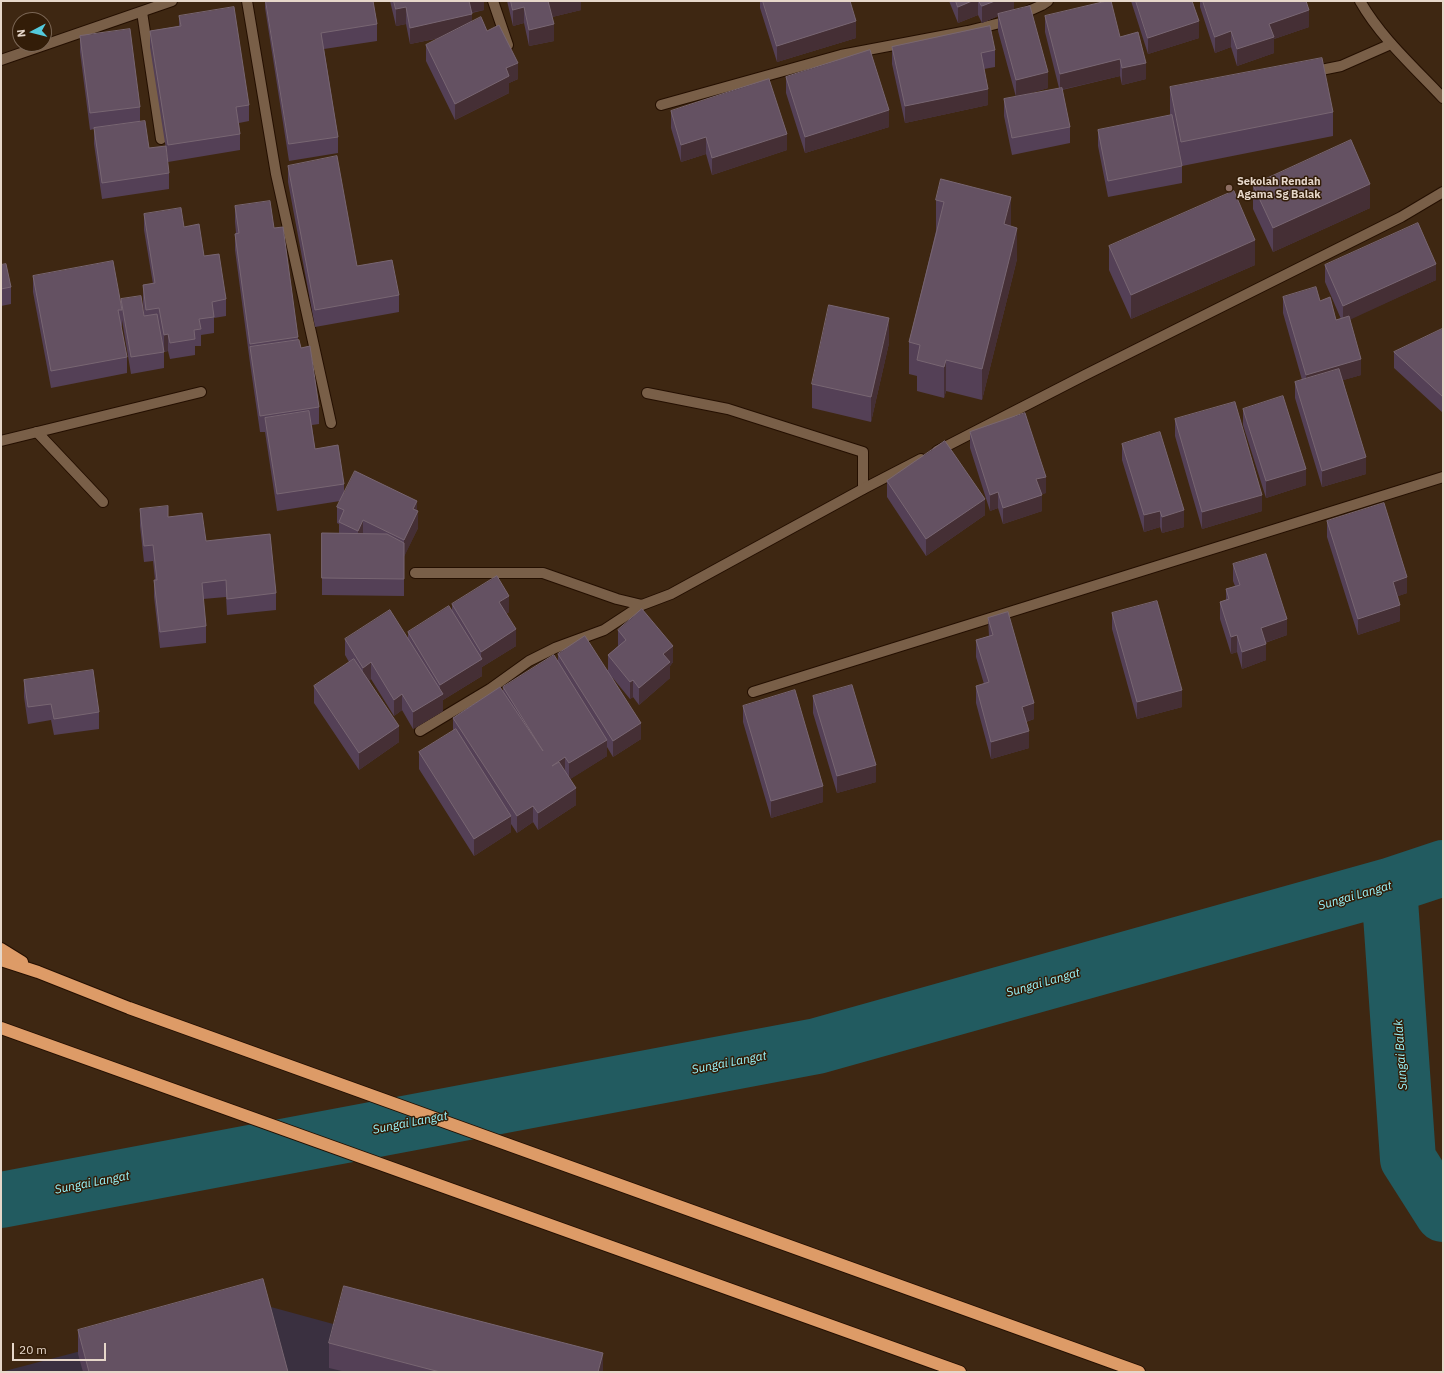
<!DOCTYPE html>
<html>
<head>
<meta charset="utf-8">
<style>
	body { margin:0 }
	#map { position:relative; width:1444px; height:1373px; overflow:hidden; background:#3e2712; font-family:"IBM Plex Sans",sans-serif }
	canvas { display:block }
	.frame { position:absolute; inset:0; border:2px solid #e6d7ca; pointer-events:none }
	.north { position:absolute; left:12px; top:12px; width:40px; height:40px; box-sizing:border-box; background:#331d08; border:1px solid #7b6756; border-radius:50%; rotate:263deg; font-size:11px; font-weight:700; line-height:16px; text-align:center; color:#e6d7ca }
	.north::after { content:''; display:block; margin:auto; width:14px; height:18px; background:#53cadc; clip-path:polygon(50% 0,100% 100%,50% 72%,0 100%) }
	.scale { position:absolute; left:12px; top:1343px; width:94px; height:18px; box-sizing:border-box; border:2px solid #e6d7ca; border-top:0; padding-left:5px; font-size:12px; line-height:14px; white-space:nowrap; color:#e6d7ca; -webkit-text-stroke:3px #331d08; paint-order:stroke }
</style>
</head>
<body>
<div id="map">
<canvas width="1444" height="1373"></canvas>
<div class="frame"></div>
<div class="north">N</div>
<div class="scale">20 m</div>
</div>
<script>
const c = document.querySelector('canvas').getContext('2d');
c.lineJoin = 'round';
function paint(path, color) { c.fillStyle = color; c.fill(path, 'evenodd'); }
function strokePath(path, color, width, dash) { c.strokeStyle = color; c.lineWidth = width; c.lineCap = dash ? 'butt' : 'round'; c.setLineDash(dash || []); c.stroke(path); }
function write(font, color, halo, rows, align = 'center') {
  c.font = font + ' "IBM Plex Sans",sans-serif'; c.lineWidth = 3; c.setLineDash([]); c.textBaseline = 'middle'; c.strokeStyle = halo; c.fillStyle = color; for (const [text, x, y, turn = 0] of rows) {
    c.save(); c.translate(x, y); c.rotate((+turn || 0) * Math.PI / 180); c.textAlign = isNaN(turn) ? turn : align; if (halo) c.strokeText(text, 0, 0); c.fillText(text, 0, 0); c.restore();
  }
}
paint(new Path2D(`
	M 260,1304 L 509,1372 L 1,1372 Z`), '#3a3040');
strokePath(new Path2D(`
	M 1389,886 L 1408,1159 L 1443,1214
	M 1,1200 L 817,1046 L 1389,886 L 1443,868`), '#225b60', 56);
const service = new Path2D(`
	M 142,12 L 161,139
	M 1311,72 L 1341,66 L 1391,44
	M 647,393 L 728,409 L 863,452 L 863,489
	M 37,432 L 103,502`);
const minor = new Path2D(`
	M 247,1 L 276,174 L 331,423
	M 493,1 L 508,45
	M 1,60 L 172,1
	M 661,105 L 841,55 L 968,31 L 1004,22 L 1042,5 L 1048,1
	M 1,441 L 201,392
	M 937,451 L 1085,375 L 1401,217 L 1443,192
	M 415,573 L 543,573 L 617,599 L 642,605 L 671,594 L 863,489 L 921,459
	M 753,692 L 1443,477
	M 420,731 L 490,689 L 529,661 L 555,648 L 604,630 L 642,605`);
const tertiary = new Path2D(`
	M 1360,1 C 1381,38 1414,67 1443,98`);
const motorway = new Path2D(`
	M 1,949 L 22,962
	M 1,960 L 38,972 L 129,1008 L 1139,1372
	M 1,1028 L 960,1372`);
strokePath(service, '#240f00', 12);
strokePath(minor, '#240f00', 12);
strokePath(tertiary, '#240f00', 12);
strokePath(motorway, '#240f00', 14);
strokePath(service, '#795f48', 10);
strokePath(minor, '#795f48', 10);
strokePath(tertiary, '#795f48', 10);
strokePath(motorway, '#dd9b67', 12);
paint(new Path2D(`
	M 265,1 L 373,1 L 377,24 L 377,41 L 324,49 L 338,137 L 338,153 L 289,161 L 265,8 Z
	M 390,1 L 484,1 L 484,10 L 472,13 L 472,22 L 487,31 L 518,79 L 509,83 L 509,93 L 455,120 L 426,61 L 426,45 L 440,38 L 410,44 L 406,24 L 396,26 Z
	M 507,1 L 581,1 L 581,10 L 552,17 L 554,41 L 529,46 L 524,23 L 513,26 Z
	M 760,1 L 850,1 L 856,38 L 777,62 L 760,8 Z
	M 949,1 L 1014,1 L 1014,10 L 1048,88 L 1016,97 L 998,31 L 998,16 L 982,23 L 978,15 L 958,23 Z
	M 1131,1 L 1192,1 L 1199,38 L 1148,54 Z
	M 1200,1 L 1306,1 L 1309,27 L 1274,39 L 1274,53 L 1237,66 L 1231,47 L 1215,53 L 1200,7 Z
	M 179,16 L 249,105 L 249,121 L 239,123 L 240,134 L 240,150 L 168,162 L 150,47 L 150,31 L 179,26 Z
	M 1045,16 L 1120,37 L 1146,79 L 1122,85 L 1120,76 L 1062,90 L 1070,127 L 1070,143 L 1012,155 L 1004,116 L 1004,99 L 1059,88 L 1045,32 Z
	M 80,36 L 140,107 L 140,121 L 149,148 L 169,173 L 169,189 L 102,199 L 94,144 L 94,129 L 90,130 L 80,52 Z
	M 892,47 L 995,50 L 995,67 L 984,69 L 988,105 L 905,123 L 892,64 Z
	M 786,77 L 889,127 L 805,153 L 786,93 Z
	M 1170,87 L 1333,112 L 1333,136 L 1182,166 L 1182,183 L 1108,197 L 1098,146 L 1098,130 L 1170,115 Z
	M 671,111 L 787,150 L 712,175 L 706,154 L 681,162 L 671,128 Z
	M 288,166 L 357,266 L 399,295 L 399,312 L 315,327 L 288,182 Z
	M 941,179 L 1011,226 L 1017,259 L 982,400 L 946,391 L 944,398 L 917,391 L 917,376 L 909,374 L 909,342 L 936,231 L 936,200 Z
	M 1253,185 L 1370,208 L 1273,252 L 1253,209 Z
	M 235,206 L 274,228 L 298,337 L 298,340 L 319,407 L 319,424 L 312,425 L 315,449 L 344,484 L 344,494 L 417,510 L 418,528 L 404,556 L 404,596 L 322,595 L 322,533 L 339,533 L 339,524 L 337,523 L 337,507 L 340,501 L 277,511 L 265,432 L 260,432 L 250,363 L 235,250 L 235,234 L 236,233 L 235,222 Z
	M 144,214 L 184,227 L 204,256 L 226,299 L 226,316 L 214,318 L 214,333 L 201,335 L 201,346 L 195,346 L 195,355 L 170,359 L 168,351 L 164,352 L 164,368 L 131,374 L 122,320 L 122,326 L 121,327 L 127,357 L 127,373 L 51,388 L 33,292 L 33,276 L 121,306 L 121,299 L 144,316 L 143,302 L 143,285 L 153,284 L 144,230 Z
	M 1109,246 L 1255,265 L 1131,319 L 1109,270 Z
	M 1,265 L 11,287 L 11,304 L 1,306 Z
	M 1325,265 L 1436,280 L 1350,319 L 1361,375 L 1343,380 L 1366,474 L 1322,487 L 1295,398 L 1295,382 L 1302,380 L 1283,313 L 1283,297 L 1320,301 L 1336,320 L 1341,319 L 1325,282 Z
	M 1443,330 L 1443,413 L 1394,368 L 1394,352 Z
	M 889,343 L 871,422 L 812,408 L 812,384 Z
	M 1243,409 L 1306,485 L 1266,498 L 1243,425 Z
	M 1175,419 L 1262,511 L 1202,529 L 1175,436 Z
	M 970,432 L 1046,493 L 1041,494 L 1042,511 L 1003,524 L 998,508 L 990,511 L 970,448 Z
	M 1122,444 L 1184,527 L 1162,533 L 1160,527 L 1144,532 L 1122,460 Z
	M 887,481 L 985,515 L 926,556 L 887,497 Z
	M 140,509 L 168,517 L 206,541 L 276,593 L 276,610 L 227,615 L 226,597 L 203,599 L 206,626 L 206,643 L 160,648 L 154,597 L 154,580 L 155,580 L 153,561 L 144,562 L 140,526 Z
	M 1327,521 L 1407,593 L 1398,596 L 1400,621 L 1358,635 L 1327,537 Z
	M 1233,564 L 1287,635 L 1265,643 L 1266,660 L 1242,669 L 1237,652 L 1231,654 L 1220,619 L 1220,602 L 1226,600 L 1226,589 L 1235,586 L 1233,581 Z
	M 452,604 L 509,612 L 506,614 L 516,646 L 482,667 L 482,676 L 443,700 L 443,711 L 413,729 L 402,710 L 394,716 L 371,679 L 369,680 L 399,742 L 359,770 L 314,703 L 314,686 L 349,662 L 345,655 L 345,639 L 408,638 L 408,632 L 452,610 Z
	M 1112,613 L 1182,707 L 1137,719 L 1112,629 Z
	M 988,618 L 1034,719 L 1026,722 L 1029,748 L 991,759 L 976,703 L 976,686 L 984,684 L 976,657 L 976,640 L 989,636 Z
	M 618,630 L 673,662 L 670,666 L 670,678 L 639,705 L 633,697 L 630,699 L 612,677 L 641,739 L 613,757 L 607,747 L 607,756 L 570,779 L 576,805 L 538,830 L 533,822 L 517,833 L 511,824 L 511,832 L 474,856 L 419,769 L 419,752 L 453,731 L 453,718 L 503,691 L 503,687 L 558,661 L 558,654 L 608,670 L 608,655 L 618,646 Z
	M 24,680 L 99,712 L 99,729 L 54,735 L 51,720 L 28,724 L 24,697 Z
	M 813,696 L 876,782 L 837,793 L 813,713 Z
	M 743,706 L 823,802 L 771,818 L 743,722 Z
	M 78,1330 L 288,1372 L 83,1372 L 78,1354 Z
	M 329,1343 L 603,1372 L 346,1372 L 329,1368 Z`), '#544056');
paint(new Path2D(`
	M 468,1 L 484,1 L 484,10 L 468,13 Z
	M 548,1 L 581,1 L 581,10 L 548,18 Z
	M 972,1 L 978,1 L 978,15 L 958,23 L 958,7 Z
	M 995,1 L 1014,1 L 1014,10 L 998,14 L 998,16 L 982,23 L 982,6 Z
	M 406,7 L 406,24 L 396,26 L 396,9 Z
	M 524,7 L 524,23 L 513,26 L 513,10 Z
	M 1309,10 L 1309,27 L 1274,39 L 1274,53 L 1237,66 L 1237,49 L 1269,24 Z
	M 472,14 L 472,31 L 410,44 L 410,28 Z
	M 856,21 L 856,38 L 777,62 L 777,46 Z
	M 1199,21 L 1199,38 L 1148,54 L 1148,38 Z
	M 554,24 L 554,41 L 529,46 L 529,30 Z
	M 1231,31 L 1231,47 L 1215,53 L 1215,37 Z
	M 1120,59 L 1120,76 L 1060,90 L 1060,74 Z
	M 518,63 L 518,79 L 509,83 L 509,93 L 455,120 L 455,104 L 506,68 Z
	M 1146,63 L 1146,79 L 1122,85 L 1122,68 Z
	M 1048,72 L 1048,88 L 1016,97 L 1016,80 Z
	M 988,89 L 988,105 L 905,123 L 905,106 Z
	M 889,110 L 889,127 L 805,153 L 805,137 Z
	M 787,134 L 787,150 L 712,175 L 712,158 Z
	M 706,137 L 706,154 L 681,162 L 681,145 Z
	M 1370,184 L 1370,208 L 1273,252 L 1273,228 Z
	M 1011,197 L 1011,228 L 1004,224 Z
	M 1017,228 L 1017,259 L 982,400 L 982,369 Z
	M 1255,240 L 1255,265 L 1131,319 L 1131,295 Z
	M 1436,264 L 1436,280 L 1343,323 L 1343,306 Z
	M 889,318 L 889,343 L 871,422 L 871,397 Z
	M 168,334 L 168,351 L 164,352 L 164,335 Z
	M 1361,359 L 1361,375 L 1306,391 L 1306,375 Z
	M 946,360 L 946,391 L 944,398 L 944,367 Z
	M 1366,457 L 1366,474 L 1322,487 L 1322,471 Z
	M 1306,469 L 1306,485 L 1266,498 L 1266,481 Z
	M 1046,477 L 1046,493 L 1036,496 L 1036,479 Z
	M 998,492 L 998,508 L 990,511 L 990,495 Z
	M 1042,495 L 1042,511 L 1003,524 L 1003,508 Z
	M 1262,495 L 1262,511 L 1202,529 L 1202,512 Z
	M 985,499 L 985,515 L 926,556 L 926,539 Z
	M 417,501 L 417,515 L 418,511 L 418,528 L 404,557 L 404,540 L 413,509 Z
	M 1184,510 L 1184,527 L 1162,533 L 1162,517 Z
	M 1160,511 L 1160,527 L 1144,532 L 1144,515 Z
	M 363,520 L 363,536 L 358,548 L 358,531 Z
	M 1407,577 L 1407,593 L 1393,598 L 1393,582 Z
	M 509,596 L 509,612 L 499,618 L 499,602 Z
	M 1400,605 L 1400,621 L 1358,635 L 1358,619 Z
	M 1287,619 L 1287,635 L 1261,644 L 1261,628 Z
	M 516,629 L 516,646 L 482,667 L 482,676 L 443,700 L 443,711 L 413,729 L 413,712 L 440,696 L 440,685 L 481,660 L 481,652 Z
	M 1237,635 L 1237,652 L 1231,654 L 1231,637 Z
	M 1266,644 L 1266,660 L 1242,669 L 1242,652 Z
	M 673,646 L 673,662 L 670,666 L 670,678 L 639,705 L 639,688 L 663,654 Z
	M 371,662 L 371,679 L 363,684 L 363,668 Z
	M 633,680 L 633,697 L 630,699 L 630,682 Z
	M 1182,690 L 1182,707 L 1137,719 L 1137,702 Z
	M 402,694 L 402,710 L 394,716 L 394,700 Z
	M 1034,703 L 1034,719 L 1022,723 L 1022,707 Z
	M 641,723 L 641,739 L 613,757 L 613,741 Z
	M 399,726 L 399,742 L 359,770 L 359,753 Z
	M 1029,731 L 1029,748 L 991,759 L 991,742 Z
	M 607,740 L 607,756 L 569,780 L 569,763 Z
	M 565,757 L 565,774 L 552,766 Z
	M 876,765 L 876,782 L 837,793 L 837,776 Z
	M 823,786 L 823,802 L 771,818 L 771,801 Z
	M 576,788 L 576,805 L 538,830 L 538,813 Z
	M 533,806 L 533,822 L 517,833 L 517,816 Z
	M 511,816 L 511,832 L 474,856 L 474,839 Z
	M 603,1353 L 603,1372 L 598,1372 Z`), '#452f35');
const building = new Path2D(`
	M 266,1 L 373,1 L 377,24 L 321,33 L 338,137 L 289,144 Z
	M 394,1 L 469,1 L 472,14 L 410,28 L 406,7 L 396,9 Z
	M 511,1 L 549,1 L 548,1 L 554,24 L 529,30 L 524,7 L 513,10 Z
	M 763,1 L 850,1 L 856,21 L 777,46 Z
	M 956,1 L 972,1 L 958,7 Z
	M 979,1 L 995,1 L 982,6 Z
	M 1107,1 L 1111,1 L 1120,37 L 1138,32 L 1146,63 L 1122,68 L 1120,59 L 1060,74 L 1045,16 Z
	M 1136,1 L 1192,1 L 1199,21 L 1148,38 Z
	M 1203,1 L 1306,1 L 1309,10 L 1269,24 L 1274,37 L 1237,49 L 1231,31 L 1215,37 Z
	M 1030,6 L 1048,72 L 1016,80 L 998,14 Z
	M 234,7 L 249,105 L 236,107 L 240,134 L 168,145 L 150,31 L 181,26 L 179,16 Z
	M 481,17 L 487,31 L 499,25 L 518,63 L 506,68 L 509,76 L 455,104 L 426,45 Z
	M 990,26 L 995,50 L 981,53 L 988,89 L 905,106 L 892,47 Z
	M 130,29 L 140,107 L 90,113 L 80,36 Z
	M 870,50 L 889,110 L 805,137 L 786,77 Z
	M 1322,58 L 1333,112 L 1181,142 L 1170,87 Z
	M 769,79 L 787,134 L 712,158 L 706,137 L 681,145 L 671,111 Z
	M 1062,88 L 1070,127 L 1012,138 L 1004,99 Z
	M 1172,115 L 1182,166 L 1108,181 L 1098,130 Z
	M 145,121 L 149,148 L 166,146 L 169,173 L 102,183 L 94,128 Z
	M 1351,140 L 1370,184 L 1273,228 L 1253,185 Z
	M 337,156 L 357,266 L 392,260 L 399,295 L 315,310 L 288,166 Z
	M 941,179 L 1011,197 L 1004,224 L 1017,228 L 982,369 L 946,360 L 944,367 L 917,360 L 920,345 L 909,342 L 944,202 L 936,200 Z
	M 1234,191 L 1255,240 L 1131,295 L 1109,246 Z
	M 270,201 L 274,228 L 283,227 L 298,337 L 250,344 L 235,234 L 239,233 L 235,206 Z
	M 181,208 L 184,227 L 199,224 L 204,256 L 219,254 L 226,299 L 212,302 L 214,317 L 199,319 L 201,329 L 194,330 L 195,339 L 170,343 L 168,334 L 164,335 L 159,308 L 146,310 L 143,285 L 155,283 L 144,214 Z
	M 1418,223 L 1436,264 L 1343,306 L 1325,265 Z
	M 113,261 L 122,310 L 118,310 L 127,357 L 51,371 L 33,276 Z
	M 6,264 L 11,287 L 1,289 L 1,265 Z
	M 1316,287 L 1320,301 L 1330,297 L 1336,320 L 1349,316 L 1361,359 L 1306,375 L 1283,297 Z
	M 141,296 L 144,316 L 157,314 L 164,352 L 131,357 L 121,299 Z
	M 829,305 L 889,318 L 871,397 L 812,384 Z
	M 1442,329 L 1443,330 L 1443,397 L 1394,352 Z
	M 299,340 L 301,348 L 310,346 L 319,407 L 260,416 L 250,347 Z
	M 1339,369 L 1366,457 L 1322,471 L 1295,382 Z
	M 1283,396 L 1306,469 L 1266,481 L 1243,409 Z
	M 1235,402 L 1262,495 L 1202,512 L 1175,419 Z
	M 309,411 L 315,449 L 338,445 L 344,484 L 277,494 L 265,418 Z
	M 1025,413 L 1046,477 L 1036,479 L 1042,495 L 1003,508 L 998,492 L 990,495 L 970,432 Z
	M 1160,432 L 1184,510 L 1162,517 L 1160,511 L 1144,515 L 1122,444 Z
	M 945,441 L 985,499 L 926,539 L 887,481 Z
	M 355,471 L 417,501 L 413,509 L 418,511 L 404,540 L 363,520 L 358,531 L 339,522 L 344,510 L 337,507 Z
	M 1384,503 L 1407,577 L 1393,582 L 1400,605 L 1358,619 L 1327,521 Z
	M 168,506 L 168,517 L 202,513 L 206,541 L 270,534 L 276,593 L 227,599 L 226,580 L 202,583 L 206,626 L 160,632 L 154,580 L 157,580 L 153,545 L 144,546 L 140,509 Z
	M 322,533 L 387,534 L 404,543 L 404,579 L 322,578 Z
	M 1266,554 L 1287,619 L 1261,628 L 1266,644 L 1242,652 L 1237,635 L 1231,637 L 1220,602 L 1229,599 L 1226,589 L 1240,585 L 1233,564 Z
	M 497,576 L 509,596 L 499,602 L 516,629 L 481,652 L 452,604 Z
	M 1157,601 L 1182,690 L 1137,702 L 1112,613 Z
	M 449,606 L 482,659 L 440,685 L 408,632 Z
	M 642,609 L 673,646 L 663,654 L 670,662 L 639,688 L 633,680 L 630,682 L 608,655 L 626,640 L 618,630 Z
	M 390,610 L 443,694 L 413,712 L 402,694 L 394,700 L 371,662 L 363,668 L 345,639 Z
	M 1008,612 L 1034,703 L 1022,707 L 1029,731 L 991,742 L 976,686 L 989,682 L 976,640 L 993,635 L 988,618 Z
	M 585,636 L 641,723 L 613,741 L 558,654 Z
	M 554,655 L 607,740 L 569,763 L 565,757 L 552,766 L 559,762 L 576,788 L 538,813 L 533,806 L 517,816 L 453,718 L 500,687 L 543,751 L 503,687 Z
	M 354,659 L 399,726 L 359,753 L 314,686 Z
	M 93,670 L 99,712 L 54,719 L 51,704 L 28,707 L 24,680 Z
	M 852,685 L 876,765 L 837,776 L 813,696 Z
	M 795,690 L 823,786 L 771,801 L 743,706 Z
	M 456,729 L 511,816 L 474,839 L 419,752 Z
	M 263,1279 L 288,1372 L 89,1372 L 78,1330 Z
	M 344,1286 L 603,1353 L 598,1372 L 440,1372 L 329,1343 Z`);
paint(building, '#645162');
strokePath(building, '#786672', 1);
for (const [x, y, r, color] of [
	[1229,188,4,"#8d6e63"]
]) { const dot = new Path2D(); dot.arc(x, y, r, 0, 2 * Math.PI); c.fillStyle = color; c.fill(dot); strokePath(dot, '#331d08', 1.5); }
write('bold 11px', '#e6d7ca', '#331d08', [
	["Sekolah Rendah",1237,182],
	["Agama Sg Balak",1237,195]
], 'left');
write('italic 12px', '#99f7fe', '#331d08', [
	["Sungai Langat",1355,896,-16],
	["Sungai Langat",1043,983,-16],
	["Sungai Balak",1401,1055,-94],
	["Sungai Langat",729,1063,-11],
	["Sungai Langat",410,1123,-11],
	["Sungai Langat",92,1183,-11]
]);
</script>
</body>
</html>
